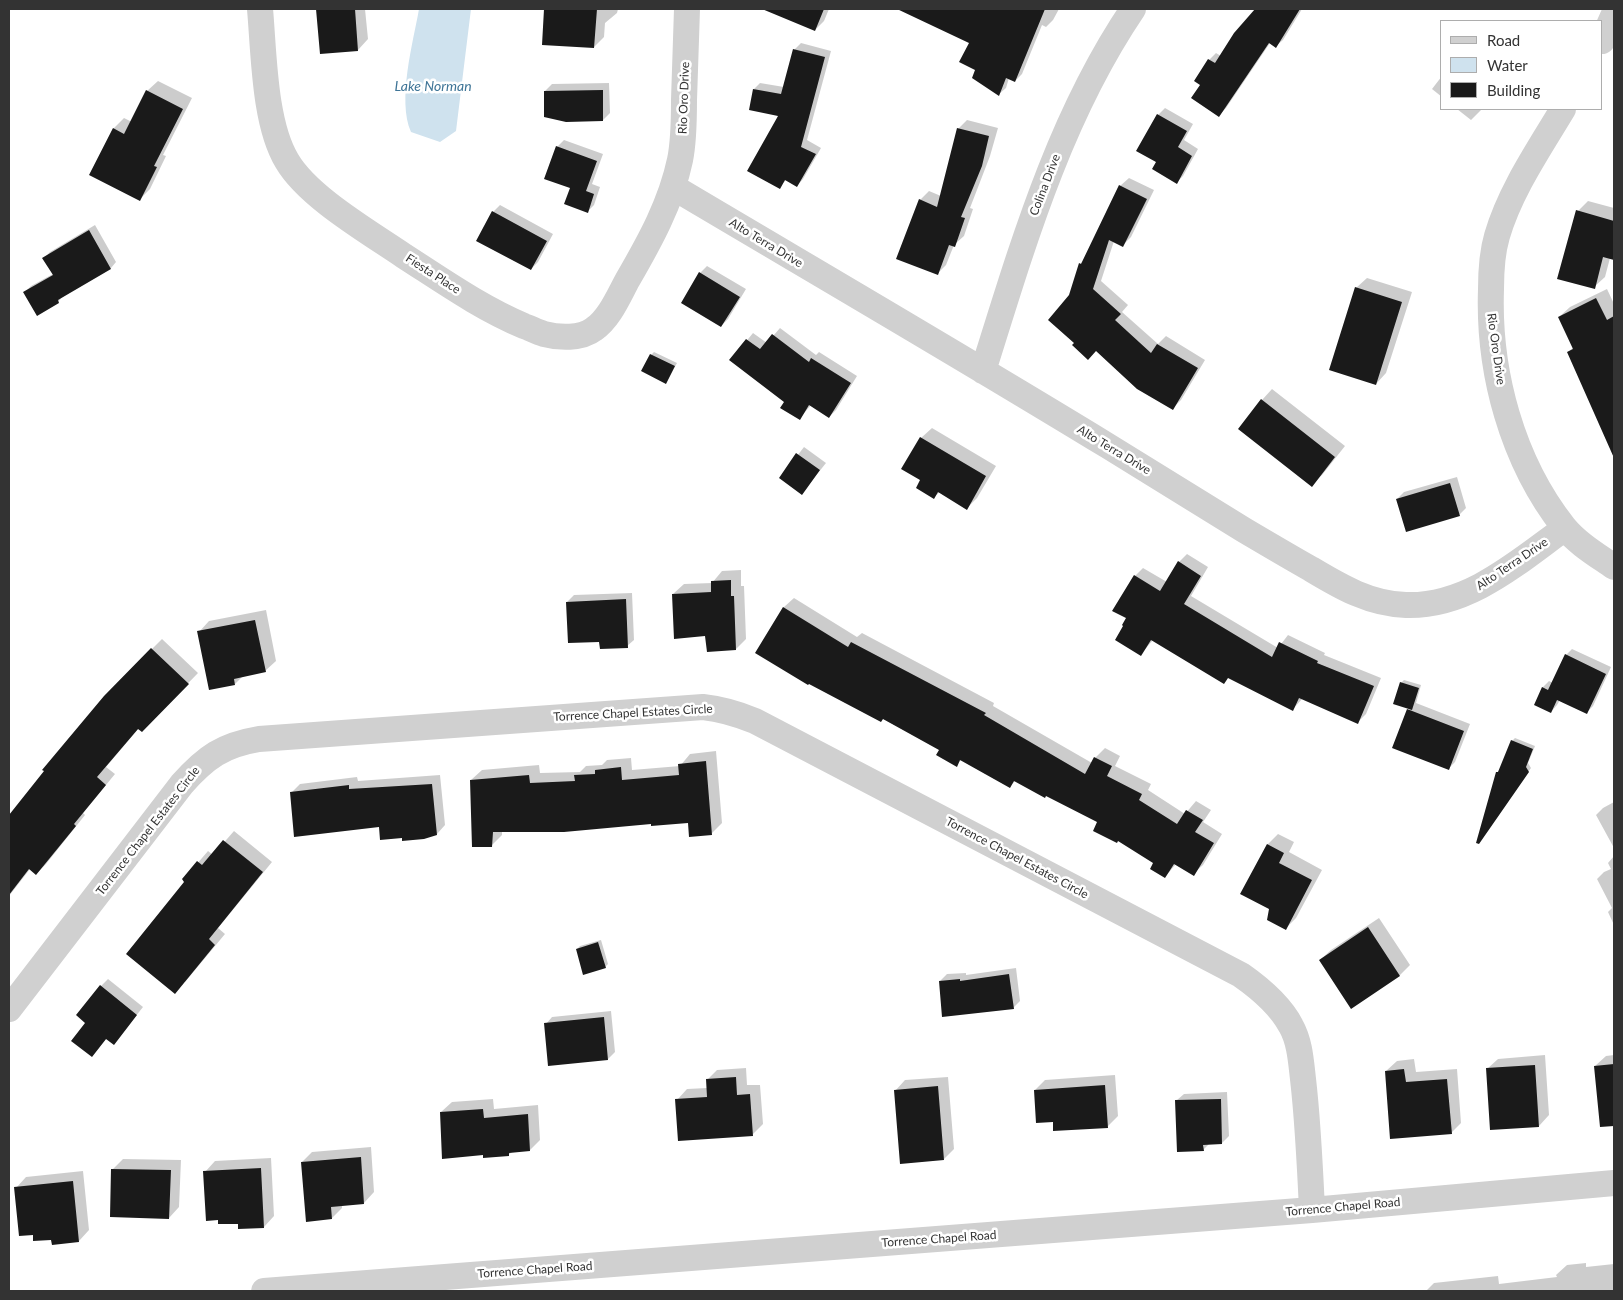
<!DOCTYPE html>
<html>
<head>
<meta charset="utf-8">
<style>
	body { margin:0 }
	#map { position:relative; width:1623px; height:1300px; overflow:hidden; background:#fff; font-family:Lato,sans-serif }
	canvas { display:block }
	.frame { position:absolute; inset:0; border:10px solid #333; pointer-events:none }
	.legend { position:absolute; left:1440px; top:20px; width:162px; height:90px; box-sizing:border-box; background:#fff; border:1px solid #adadad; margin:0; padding:6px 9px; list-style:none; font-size:15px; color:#333 }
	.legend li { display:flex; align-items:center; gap:10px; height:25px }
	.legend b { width:25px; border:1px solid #adadad }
</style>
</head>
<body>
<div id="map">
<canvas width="1623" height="1300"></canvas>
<div class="frame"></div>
<ul class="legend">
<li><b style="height:6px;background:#d0d0d0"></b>Road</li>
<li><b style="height:14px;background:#cfe2ee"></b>Water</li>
<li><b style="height:14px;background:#1a1a1a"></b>Building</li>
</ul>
</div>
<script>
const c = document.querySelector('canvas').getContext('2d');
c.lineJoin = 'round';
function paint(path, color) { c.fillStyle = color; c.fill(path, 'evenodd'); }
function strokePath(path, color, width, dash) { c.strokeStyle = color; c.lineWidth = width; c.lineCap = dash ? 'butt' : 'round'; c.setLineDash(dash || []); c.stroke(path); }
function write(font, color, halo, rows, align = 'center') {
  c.font = font + ' Lato,sans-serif'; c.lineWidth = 5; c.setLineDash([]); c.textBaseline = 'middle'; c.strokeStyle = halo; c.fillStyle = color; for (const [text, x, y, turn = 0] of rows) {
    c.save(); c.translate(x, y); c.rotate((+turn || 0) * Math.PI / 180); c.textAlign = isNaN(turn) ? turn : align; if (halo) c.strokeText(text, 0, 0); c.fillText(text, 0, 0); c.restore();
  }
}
paint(new Path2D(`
	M 419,9 L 471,9 L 456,131 L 440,142 L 411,132 C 397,100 413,43 419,9 Z`), '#cfe2ee');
paint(new Path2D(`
	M 318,9 L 365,9 L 368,39 L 358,50 L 321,53 Z
	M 545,9 L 618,9 L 617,13 L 605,23 L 604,37 L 594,47 L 543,44 Z
	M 778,9 L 829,9 L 824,21 L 815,30 L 776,14 Z
	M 1007,9 L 1059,9 L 1053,20 L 1046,27 L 1042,25 L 1022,74 L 1015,81 L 1009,78 L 1006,88 L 999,94 L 996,28 Z
	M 1257,9 L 1302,9 L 1283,40 L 1276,46 L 1270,43 L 1226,108 L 1219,115 L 1202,85 L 1209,60 L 1216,53 L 1221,56 L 1235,34 Z
	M 801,43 L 831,51 L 807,140 L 821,148 L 803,179 L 797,186 L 786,180 L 779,187 L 780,115 L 754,89 L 760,83 L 784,87 L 795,49 Z
	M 1442,76 L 1442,97 L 1432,89 Z
	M 158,81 L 192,98 L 163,155 L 166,156 L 150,189 L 140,199 L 90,174 L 114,128 L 124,118 L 132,122 L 147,91 Z
	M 609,83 L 610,113 L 603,120 L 545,91 L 552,84 Z
	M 1165,108 L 1193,124 L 1184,140 L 1198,149 L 1183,176 L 1177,182 L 1158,162 L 1158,115 Z
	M 1457,109 L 1482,109 L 1471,120 Z
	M 967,120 L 998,128 L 990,156 L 970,208 L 973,209 L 964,236 L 954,245 L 946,265 L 937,274 L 920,200 L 929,191 L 941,196 L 958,129 Z
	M 564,140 L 603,154 L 592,184 L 600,187 L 594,205 L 588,211 L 571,187 L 557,147 Z
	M 1129,178 L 1154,190 L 1131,237 L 1123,245 L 1114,241 L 1101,281 L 1128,305 L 1122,312 L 1158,344 L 1166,336 L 1205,360 L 1181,400 L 1173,408 L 1096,350 L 1075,343 L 1070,296 L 1080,264 L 1085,260 L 1120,186 Z
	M 1588,201 L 1614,208 L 1614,259 L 1610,258 L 1605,277 L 1594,287 L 1578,211 Z
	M 500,205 L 553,234 L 538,262 L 531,269 L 493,212 Z
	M 95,225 L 116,262 L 111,268 L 64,295 L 58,302 L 25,292 L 31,286 L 53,274 L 44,258 L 50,252 Z
	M 707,266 L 746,289 L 728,319 L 721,326 L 683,303 L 700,273 Z
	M 1367,278 L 1412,292 L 1386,373 L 1376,384 L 1356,288 Z
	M 1607,289 L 1614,304 L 1614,444 L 1611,446 L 1568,352 L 1574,347 L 1559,317 L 1570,307 Z
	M 780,328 L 816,355 L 819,352 L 857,376 L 836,410 L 829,417 L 811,405 L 800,418 L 786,402 L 731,360 L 753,333 L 767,343 Z
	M 654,352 L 677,363 L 666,383 L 651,355 Z
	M 1272,389 L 1345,446 L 1322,475 L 1311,485 L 1239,429 L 1262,400 Z
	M 932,428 L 996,466 L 977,498 L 967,508 L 940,492 L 934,497 L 922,479 L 921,438 Z
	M 804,447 L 826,463 L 802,493 L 780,478 Z
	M 1457,477 L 1466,508 L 1459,515 L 1397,499 L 1404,492 Z
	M 1187,554 L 1208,567 L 1191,596 L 1278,648 L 1288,635 L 1325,653 L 1324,655 L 1381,678 L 1366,714 L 1358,722 L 1303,698 L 1293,709 L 1153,640 L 1141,654 L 1127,618 L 1135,576 L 1143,568 L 1167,582 L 1179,562 Z
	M 741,570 L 741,586 L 744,586 L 746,639 L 736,649 L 706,634 L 673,594 L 684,584 L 712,583 L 722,571 Z
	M 632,593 L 634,640 L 627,646 L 567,602 L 574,595 Z
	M 794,598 L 857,637 L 862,633 L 994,703 L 993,706 L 1092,763 L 1095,758 L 1105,748 L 1120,756 L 1115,766 L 1151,784 L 1148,790 L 1185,814 L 1196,801 L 1211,810 L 1203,822 L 1222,834 L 1203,865 L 1193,874 L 1176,864 L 1165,877 L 1155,863 L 1118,840 L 1099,822 L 1016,780 L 1010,786 L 962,759 L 956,765 L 940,749 L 757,652 L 784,607 Z
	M 266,610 L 276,661 L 265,671 L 243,676 L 235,684 L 199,632 L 209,621 Z
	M 162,639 L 198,673 L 142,731 L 139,728 L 106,767 L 115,774 L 83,813 L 85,815 L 46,864 L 36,874 L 30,869 L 9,896 L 9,817 L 105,696 Z
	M 1572,649 L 1611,667 L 1593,706 L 1587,712 L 1560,700 L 1557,705 L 1551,712 L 1535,704 L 1543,687 L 1549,681 L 1553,683 L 1566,655 Z
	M 1404,680 L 1421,685 L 1416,703 L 1470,724 L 1455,762 L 1449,768 L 1408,710 L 1411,708 L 1401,683 Z
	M 1515,738 L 1535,746 L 1528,763 L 1531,768 L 1479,843 L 1497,773 L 1500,769 L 1512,741 Z
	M 716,751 L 722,823 L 712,833 L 689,822 L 502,831 L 502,835 L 492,845 L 471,780 L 482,770 L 539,765 L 540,773 L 580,772 L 586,766 L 602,765 L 607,760 L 631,758 L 632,770 L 680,766 L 690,754 Z
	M 440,775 L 445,825 L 437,834 L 403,837 L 380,826 L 291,793 L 300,784 L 357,777 L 358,781 Z
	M 1614,802 L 1614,848 L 1596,815 L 1603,808 Z
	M 234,831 L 272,862 L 218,928 L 225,934 L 185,982 L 186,881 L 184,879 L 208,851 L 213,855 Z
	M 1278,834 L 1294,842 L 1289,852 L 1322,870 L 1296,918 L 1286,928 L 1271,909 L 1242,893 L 1268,844 Z
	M 1614,856 L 1614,925 L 1608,912 L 1612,908 L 1597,879 L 1604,872 L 1611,869 L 1608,863 Z
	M 1379,918 L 1410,965 L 1400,975 L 1352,1007 L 1320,960 L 1331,950 Z
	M 601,940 L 608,964 L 605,967 L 577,949 L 580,946 Z
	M 1016,968 L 1020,1001 L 1013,1008 L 940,981 L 947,974 L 966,973 L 966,975 Z
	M 108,979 L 143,1007 L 120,1036 L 107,1038 L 92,1056 L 87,1023 L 101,986 Z
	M 611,1011 L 615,1052 L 608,1059 L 549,1065 L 546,1024 L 552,1017 Z
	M 1545,1055 L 1549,1115 L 1539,1126 L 1487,1069 L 1498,1059 Z
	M 1614,1055 L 1614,1116 L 1600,1118 L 1595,1066 L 1606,1056 Z
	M 1414,1059 L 1416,1072 L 1457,1069 L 1461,1123 L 1451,1133 L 1386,1071 L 1397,1061 Z
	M 746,1068 L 747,1085 L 760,1085 L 763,1124 L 753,1134 L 677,1100 L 687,1089 L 707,1088 L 707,1080 L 717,1070 Z
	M 1115,1075 L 1118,1116 L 1108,1126 L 1054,1121 L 1035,1090 L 1045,1080 Z
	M 948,1077 L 954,1149 L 944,1159 L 895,1091 L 905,1080 Z
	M 1227,1092 L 1229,1136 L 1222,1143 L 1210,1143 L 1203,1150 L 1177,1100 L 1184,1094 Z
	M 493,1099 L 494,1109 L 538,1105 L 540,1140 L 530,1150 L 512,1152 L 508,1155 L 484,1154 L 441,1112 L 452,1102 Z
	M 371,1147 L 374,1192 L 364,1203 L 342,1205 L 342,1208 L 332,1218 L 302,1162 L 312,1152 Z
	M 271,1158 L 274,1216 L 264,1227 L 239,1222 L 205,1172 L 215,1161 Z
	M 123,1159 L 181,1160 L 179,1207 L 169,1218 L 112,1170 Z
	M 83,1171 L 89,1230 L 79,1241 L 52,1238 L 34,1234 L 16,1188 L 26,1177 Z
	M 1586,1263 L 1586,1267 L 1614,1264 L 1614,1291 L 1426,1291 L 1434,1283 L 1498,1276 L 1499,1284 L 1557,1277 L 1556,1275 L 1567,1265 Z`), '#0003');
paint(new Path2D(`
	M 316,9 L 355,9 L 358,51 L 320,54 Z
	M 544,9 L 597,9 L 594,48 L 542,45 Z
	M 762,9 L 824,9 L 815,31 Z
	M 897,9 L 1045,9 L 1015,82 L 1006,78 L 999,96 L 972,78 L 975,70 L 959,62 L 969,43 Z
	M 1255,9 L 1300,9 L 1276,48 L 1269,43 L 1219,117 L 1191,98 L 1200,85 L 1194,81 L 1208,59 L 1215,63 L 1234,33 Z
	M 793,49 L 825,57 L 801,147 L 816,154 L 797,187 L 785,180 L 780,189 L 747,171 L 778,116 L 749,110 L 753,89 L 781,94 Z
	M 146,90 L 183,109 L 154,166 L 157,167 L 140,201 L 89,175 L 113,128 L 124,134 Z
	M 603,90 L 603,121 L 566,122 L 544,117 L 544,91 Z
	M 1157,114 L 1187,131 L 1178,147 L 1192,156 L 1177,184 L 1152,169 L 1156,162 L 1136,151 Z
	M 957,128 L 989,136 L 982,166 L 961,217 L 965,218 L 955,247 L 949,245 L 938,275 L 896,259 L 919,199 L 937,207 Z
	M 556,146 L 597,161 L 586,191 L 594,194 L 588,213 L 564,204 L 570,188 L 544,179 Z
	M 1119,185 L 1147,199 L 1123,247 L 1109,240 L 1093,289 L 1121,314 L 1115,320 L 1151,353 L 1157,344 L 1198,368 L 1173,410 L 1137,389 L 1096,351 L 1088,360 L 1072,345 L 1074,343 L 1048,320 L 1069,295 L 1079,263 L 1081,264 Z
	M 1576,210 L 1614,221 L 1614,260 L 1603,257 L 1595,289 L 1557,279 Z
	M 492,211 L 547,241 L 531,270 L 476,241 Z
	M 89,230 L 111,269 L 58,300 L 59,303 L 37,316 L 23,292 L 53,275 L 42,258 Z
	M 699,272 L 740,297 L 721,327 L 681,303 Z
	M 1355,287 L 1402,302 L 1376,385 L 1329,370 Z
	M 1596,298 L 1607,320 L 1614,316 L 1614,458 L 1567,352 L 1573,349 L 1558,317 Z
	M 772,334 L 809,362 L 811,358 L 851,383 L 829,418 L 809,405 L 800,420 L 780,408 L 784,402 L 729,360 L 746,339 L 760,349 Z
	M 650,354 L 675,366 L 666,384 L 641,371 Z
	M 1261,399 L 1335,457 L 1312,487 L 1238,429 Z
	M 920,437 L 986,476 L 967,510 L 938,492 L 934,499 L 916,488 L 920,480 L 901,469 Z
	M 796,453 L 820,470 L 802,495 L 779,478 Z
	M 1450,483 L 1460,516 L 1406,532 L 1396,499 Z
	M 1178,561 L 1201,576 L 1184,604 L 1272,657 L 1279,642 L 1318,661 L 1317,663 L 1374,686 L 1358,724 L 1299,698 L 1293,711 L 1228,678 L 1224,684 L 1151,640 L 1141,656 L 1115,640 L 1123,626 L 1122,625 L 1126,618 L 1112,611 L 1134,575 L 1160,591 Z
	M 731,580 L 731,596 L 734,596 L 736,650 L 707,652 L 705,636 L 674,639 L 672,594 L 711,592 L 711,581 Z
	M 626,599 L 628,648 L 600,649 L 599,642 L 568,643 L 566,602 Z
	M 783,607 L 848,647 L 851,642 L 986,713 L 984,715 L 1085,774 L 1094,757 L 1112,766 L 1107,776 L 1142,794 L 1139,800 L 1177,824 L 1186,810 L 1203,820 L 1195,832 L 1214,843 L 1194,876 L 1174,864 L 1165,878 L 1150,869 L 1153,863 L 1118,841 L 1117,843 L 1093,831 L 1097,822 L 1046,796 L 1045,798 L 1014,781 L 1010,788 L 960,760 L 957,767 L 936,755 L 939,750 L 883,719 L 881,722 L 809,684 L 808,685 L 755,653 Z
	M 255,620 L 266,672 L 234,679 L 235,685 L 209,690 L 197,631 Z
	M 151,648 L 189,684 L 142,732 L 138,729 L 97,777 L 106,785 L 74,824 L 76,826 L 36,875 L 29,869 L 9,895 L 9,815 L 44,771 L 42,770 L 104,696 Z
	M 1565,654 L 1606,674 L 1587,714 L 1557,700 L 1551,713 L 1534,705 L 1542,687 L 1548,690 Z
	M 1400,682 L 1419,688 L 1412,710 L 1393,704 Z
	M 1407,709 L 1464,731 L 1449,770 L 1392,748 Z
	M 1511,740 L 1533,749 L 1526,767 L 1529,772 L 1479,844 L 1476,843 L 1496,772 L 1498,772 Z
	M 706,761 L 712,835 L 689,837 L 688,823 L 651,826 L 651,824 L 564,832 L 493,832 L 492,847 L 472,847 L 470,780 L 529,775 L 530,783 L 575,781 L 574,775 L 595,774 L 595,770 L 621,767 L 622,780 L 679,775 L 678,764 Z
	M 432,784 L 437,835 L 424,839 L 402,841 L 402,838 L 380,840 L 379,827 L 294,837 L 290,792 L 349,785 L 349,789 Z
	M 223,840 L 263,872 L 209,939 L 215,945 L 175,994 L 126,954 L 184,882 L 182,879 L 197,861 L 202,865 Z
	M 1267,844 L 1284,853 L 1279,863 L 1312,880 L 1286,930 L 1267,920 L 1269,909 L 1240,894 Z
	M 1368,927 L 1400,976 L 1351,1009 L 1319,960 Z
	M 598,942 L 606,968 L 583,975 L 576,949 Z
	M 1009,974 L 1014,1009 L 942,1017 L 939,981 L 960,979 L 960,981 Z
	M 100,985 L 137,1015 L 114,1045 L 106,1039 L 92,1057 L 71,1041 L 85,1023 L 76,1015 Z
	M 604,1017 L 608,1060 L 548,1066 L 544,1023 Z
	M 1614,1064 L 1614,1126 L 1600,1127 L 1594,1066 Z
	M 1535,1065 L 1539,1127 L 1490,1130 L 1486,1068 Z
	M 1404,1069 L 1406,1082 L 1447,1079 L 1452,1134 L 1390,1139 L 1385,1071 Z
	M 736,1077 L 737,1095 L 750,1094 L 753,1136 L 678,1141 L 675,1099 L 707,1097 L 706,1079 Z
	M 1105,1085 L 1108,1128 L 1053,1131 L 1053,1122 L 1036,1123 L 1034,1090 Z
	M 938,1086 L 944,1160 L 900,1164 L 894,1090 Z
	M 1221,1099 L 1222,1144 L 1203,1145 L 1204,1151 L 1177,1152 L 1175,1100 Z
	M 483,1109 L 484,1118 L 528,1114 L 530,1151 L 509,1153 L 509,1156 L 483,1158 L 483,1155 L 442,1159 L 440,1112 Z
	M 361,1157 L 364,1204 L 331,1207 L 332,1219 L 306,1222 L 301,1162 Z
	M 261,1168 L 264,1228 L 238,1229 L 238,1224 L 218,1224 L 218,1220 L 206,1221 L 203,1171 Z
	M 111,1169 L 171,1170 L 169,1219 L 110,1217 Z
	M 73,1181 L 79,1242 L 52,1245 L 51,1240 L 33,1241 L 33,1235 L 19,1236 L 14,1187 Z`), '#1a1a1a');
strokePath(new Path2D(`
	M 260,9 C 264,53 264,123 287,161 C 308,197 369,232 404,256 C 443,281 481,308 524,326 C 530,328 537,332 544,334 C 559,338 581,339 594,329 C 610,318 619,295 628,279 C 650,241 671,203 680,160 C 684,141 684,120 684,100 C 685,69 686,39 687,9
	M 1602,41 L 1614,14
	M 1563,109 C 1539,149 1510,191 1497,236 C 1492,253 1491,272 1491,289 C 1488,372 1512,461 1564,527 C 1578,544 1597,555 1614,567
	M 673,187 C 818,273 964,358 1108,446 C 1153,474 1199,502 1244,530 C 1266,543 1288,556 1311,569 C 1341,587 1370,604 1406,605 C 1468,607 1518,562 1565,528
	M 983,371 C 1022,247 1059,118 1133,9
	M 9,1009 L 182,784 C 206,757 223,745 259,739 L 703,707 C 722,709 738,714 755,721 L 1241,975 C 1261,989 1280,1005 1291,1026 C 1300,1042 1301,1062 1303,1079 C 1308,1122 1310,1166 1312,1210
	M 264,1291 L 1312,1210 L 1614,1183`), '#d0d0d0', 26);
write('12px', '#333', '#fff', [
	["Rio Oro Drive",684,98,-88],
	["Colina Drive",1045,185,-69],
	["Alto Terra Drive",766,243,31],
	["Fiesta Place",433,274,33],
	["Rio Oro Drive",1496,349,82],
	["Alto Terra Drive",1114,450,31],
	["Alto Terra Drive",1512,564,-34],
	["Torrence Chapel Estates Circle",633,713,-3],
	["Torrence Chapel Estates Circle",148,831,-52],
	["Torrence Chapel Estates Circle",1017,858,28],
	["Torrence Chapel Road",1343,1207,-5],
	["Torrence Chapel Road",939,1239,-4],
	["Torrence Chapel Road",535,1270,-4]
]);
write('italic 14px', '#3f7597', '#fff', [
	["Lake Norman",433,86]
]);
</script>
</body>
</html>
